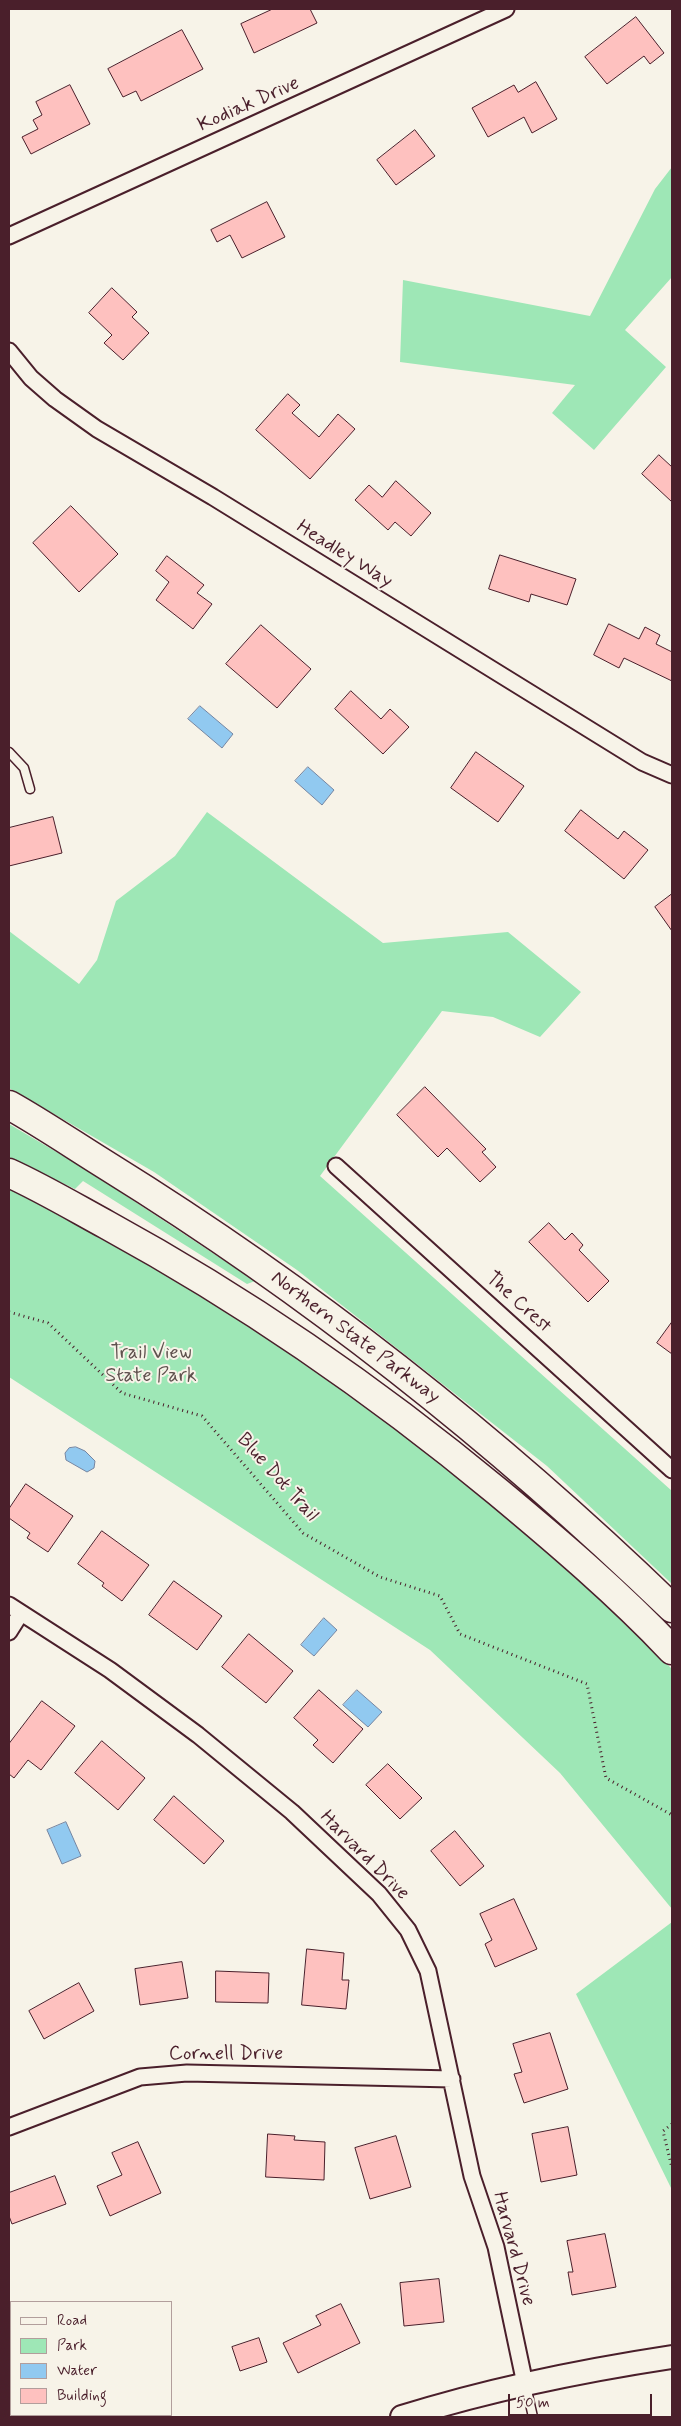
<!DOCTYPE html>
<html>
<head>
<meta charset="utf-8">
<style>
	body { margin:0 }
	#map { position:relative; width:681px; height:2426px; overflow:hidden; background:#f7f3e8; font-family:Mynerve,sans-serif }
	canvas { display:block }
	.frame { position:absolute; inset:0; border:10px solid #4a1f2b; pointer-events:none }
	.legend { position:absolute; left:10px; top:2301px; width:162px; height:115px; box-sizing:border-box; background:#f7f3e8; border:1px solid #b29e9c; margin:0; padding:6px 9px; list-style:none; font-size:15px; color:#4a1f2b }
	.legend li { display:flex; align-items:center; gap:10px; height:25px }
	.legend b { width:25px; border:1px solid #b29e9c }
	.scale { position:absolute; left:508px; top:2394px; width:144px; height:22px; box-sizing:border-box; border:2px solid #4a1f2b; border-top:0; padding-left:6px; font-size:15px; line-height:18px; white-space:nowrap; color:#4a1f2b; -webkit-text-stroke:4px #f7f3e8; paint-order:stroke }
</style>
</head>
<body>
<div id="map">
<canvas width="681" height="2426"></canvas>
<div class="frame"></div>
<ul class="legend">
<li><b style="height:6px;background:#f7f3e8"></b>Road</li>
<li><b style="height:14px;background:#9ee7b6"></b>Park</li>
<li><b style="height:14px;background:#91c9f0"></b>Water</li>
<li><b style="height:14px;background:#fec1bf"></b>Building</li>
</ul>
<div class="scale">50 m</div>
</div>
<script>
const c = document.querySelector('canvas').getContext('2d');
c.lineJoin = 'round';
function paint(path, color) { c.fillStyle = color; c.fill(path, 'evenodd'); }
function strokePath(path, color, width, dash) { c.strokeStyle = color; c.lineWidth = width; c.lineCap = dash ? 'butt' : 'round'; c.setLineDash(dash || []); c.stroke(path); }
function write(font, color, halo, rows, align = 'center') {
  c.font = font + ' Mynerve,sans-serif'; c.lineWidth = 4; c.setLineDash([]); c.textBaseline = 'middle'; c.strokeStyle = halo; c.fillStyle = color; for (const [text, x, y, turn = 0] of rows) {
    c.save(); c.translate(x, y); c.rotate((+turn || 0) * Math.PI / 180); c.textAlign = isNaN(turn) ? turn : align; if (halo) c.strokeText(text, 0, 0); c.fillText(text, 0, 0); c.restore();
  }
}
paint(new Path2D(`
	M 672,167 L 672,277 L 625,330 L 666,367 L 594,450 L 552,413 L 575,385 L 400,362 L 403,280 L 590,316 L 655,189 Z
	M 207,812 L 383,943 L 508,932 L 581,992 L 540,1037 L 493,1017 L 442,1011 L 320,1176 L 672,1491 L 672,1584 L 547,1466 L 297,1270 L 154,1172 L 9,1088 L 9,931 L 79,984 L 97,960 L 116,901 L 175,856 Z
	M 9,1124 L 87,1170 L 255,1281 L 247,1284 L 83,1181 L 75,1189 L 9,1158 Z
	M 9,1189 L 108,1238 L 198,1290 L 353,1394 L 527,1527 L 672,1669 L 672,1909 L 560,1773 L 430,1650 L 9,1377 Z
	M 672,1922 L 672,2190 L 576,1994 Z`), '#9ee7b6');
const water = new Path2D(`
	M 200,706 L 233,734 L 222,748 L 188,719 Z
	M 308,767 L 334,790 L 322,805 L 295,781 Z
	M 76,1447 L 85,1451 L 95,1461 L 94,1468 L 87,1472 L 66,1460 L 65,1453 L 69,1448 Z
	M 324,1618 L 337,1630 L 314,1656 L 301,1645 Z
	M 357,1690 L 382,1712 L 368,1727 L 343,1705 Z
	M 66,1822 L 81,1856 L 62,1864 L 47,1830 Z`);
paint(water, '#91c9f0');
strokePath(water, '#7585a1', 1);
const building = new Path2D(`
	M 273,9 L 310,9 L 317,23 L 254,53 L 241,24 Z
	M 636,17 L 664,53 L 650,64 L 644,56 L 607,84 L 585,57 Z
	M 182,30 L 203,69 L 141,101 L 136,91 L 123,97 L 108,69 Z
	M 536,82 L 557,119 L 532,133 L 524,117 L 488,137 L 472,108 L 514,85 L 518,92 Z
	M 70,85 L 90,124 L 31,154 L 22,137 L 38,129 L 33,120 L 42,115 L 36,102 Z
	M 415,130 L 435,156 L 396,185 L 377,160 Z
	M 267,202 L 285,237 L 242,258 L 230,235 L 217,242 L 211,230 Z
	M 112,288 L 137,312 L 132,317 L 149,333 L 123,360 L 104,343 L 112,335 L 89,313 Z
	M 288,394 L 300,405 L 292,413 L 319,437 L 338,414 L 355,429 L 310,479 L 256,430 Z
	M 659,455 L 672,467 L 672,502 L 642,474 Z
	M 396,481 L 431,513 L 411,536 L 395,522 L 388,530 L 355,500 L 369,485 L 382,497 Z
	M 71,506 L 118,554 L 79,592 L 33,543 Z
	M 500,555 L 576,579 L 567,605 L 531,594 L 529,602 L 489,589 Z
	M 167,556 L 204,585 L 197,593 L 212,604 L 193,629 L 156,600 L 169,582 L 156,571 Z
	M 609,624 L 639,639 L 645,627 L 660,635 L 656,644 L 672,652 L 672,681 L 624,658 L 619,668 L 594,655 Z
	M 261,625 L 311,669 L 277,708 L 226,664 Z
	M 351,691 L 381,719 L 390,709 L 409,727 L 383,754 L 335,709 Z
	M 476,752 L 524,786 L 498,822 L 451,788 Z
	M 581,810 L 618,839 L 624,831 L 648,850 L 624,879 L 565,831 Z
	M 53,817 L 62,853 L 9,866 L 9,828 Z
	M 672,894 L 672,931 L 655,907 Z
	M 425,1087 L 486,1149 L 482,1152 L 496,1167 L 480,1182 L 447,1148 L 438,1157 L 397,1115 Z
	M 549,1223 L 565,1240 L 572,1233 L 583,1245 L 579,1250 L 609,1281 L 588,1302 L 529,1242 Z
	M 672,1322 L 672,1354 L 657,1343 Z
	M 26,1484 L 73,1516 L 48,1552 L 27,1538 L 30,1533 L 9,1518 L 9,1509 Z
	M 102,1531 L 149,1565 L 122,1601 L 102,1586 L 104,1583 L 78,1564 Z
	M 174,1581 L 222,1616 L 197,1650 L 149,1615 Z
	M 249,1634 L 293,1671 L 266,1703 L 222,1667 Z
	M 319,1690 L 363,1729 L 333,1763 L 313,1745 L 318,1740 L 294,1718 Z
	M 42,1701 L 75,1726 L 41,1770 L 28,1760 L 14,1778 L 9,1774 L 9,1744 Z
	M 102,1741 L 145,1778 L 118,1810 L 75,1773 Z
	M 388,1764 L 422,1798 L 400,1819 L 366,1785 Z
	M 174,1796 L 224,1841 L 204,1864 L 154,1820 Z
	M 455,1831 L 484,1866 L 460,1886 L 431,1851 Z
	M 514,1899 L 537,1949 L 495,1967 L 485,1944 L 492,1940 L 480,1914 Z
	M 307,1949 L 344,1953 L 342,1980 L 349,1980 L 346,2009 L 302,2005 Z
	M 182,1962 L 188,1998 L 140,2005 L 135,1969 Z
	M 216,1971 L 269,1973 L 268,2003 L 216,2002 Z
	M 79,1983 L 94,2011 L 44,2039 L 29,2011 Z
	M 550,2033 L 568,2089 L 524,2103 L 514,2074 L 522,2072 L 513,2044 Z
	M 568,2127 L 577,2175 L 541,2182 L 532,2134 Z
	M 268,2134 L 295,2136 L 294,2140 L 325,2142 L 324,2180 L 266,2177 Z
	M 396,2136 L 411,2187 L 370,2199 L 355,2148 Z
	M 138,2142 L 161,2193 L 110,2216 L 97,2186 L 122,2175 L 112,2153 Z
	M 55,2176 L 66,2204 L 12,2224 L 9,2216 L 9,2193 Z
	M 605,2234 L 616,2287 L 572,2295 L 568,2272 L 573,2272 L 567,2241 Z
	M 439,2279 L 444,2322 L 404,2326 L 400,2283 Z
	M 341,2304 L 360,2343 L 298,2373 L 283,2343 L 321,2325 L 316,2316 Z
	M 259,2338 L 267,2362 L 240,2371 L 232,2347 Z
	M 89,2415 L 166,2415 L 160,2417 L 90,2417 Z`);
paint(building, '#fec1bf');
strokePath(building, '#4a1f2b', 1);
const service = new Path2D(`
	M 9,752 L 24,768 L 30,789
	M 526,2386 L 533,2417`);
const minor = new Path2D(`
	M 9,236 L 506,9
	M 9,351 L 31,378 L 55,399 L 97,429 L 213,497 L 642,762 L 672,775
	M 336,1166 L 672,1470
	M 9,1605 L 110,1670 L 198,1735 L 292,1812 L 379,1894 L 408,1930 L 428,1971 L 472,2176 L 496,2247 L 525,2384
	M 9,1632 L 21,1613
	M 9,2127 L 140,2077 L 187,2073 L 452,2079`);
const secondary = new Path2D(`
	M 402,2417 C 491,2389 580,2371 672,2357`);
const motorway = new Path2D(`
	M 9,1105 C 43,1124 75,1146 109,1167 C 312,1293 500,1442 672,1608
	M 9,1173 C 42,1188 74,1207 107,1225 C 246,1301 376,1391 498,1492 C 558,1542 618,1593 672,1650`);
strokePath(service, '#4a1f2b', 11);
strokePath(minor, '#4a1f2b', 19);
strokePath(secondary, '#4a1f2b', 26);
strokePath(motorway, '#4a1f2b', 31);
strokePath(new Path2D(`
	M 9,1312 L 48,1323 L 122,1393 L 202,1416 L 303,1533 L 380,1577 L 440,1596 L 460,1634 L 587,1684 L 606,1778 L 672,1815
	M 672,2124 L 663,2131 L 672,2168`), '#4a1f2b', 3, [1, 4]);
strokePath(service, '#f7f3e8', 8);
strokePath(minor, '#f7f3e8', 15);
strokePath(secondary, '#f7f3e8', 22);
strokePath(motorway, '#f7f3e8', 28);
write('20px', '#4a1f2b', '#f7f3e8', [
	["Kodiak Drive",249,105,-24],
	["Headley Way",344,555,32],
	["The Crest",518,1303,42],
	["Northern State Parkway",355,1338,37],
	["Blue Dot Trail",277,1478,48],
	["Harvard Drive",364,1856,45],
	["Cornell Drive",226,2055],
	["Harvard Drive",513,2249,75]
]);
write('20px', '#5f514e', '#f7f3e8', [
	["Trail View",151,1354],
	["State Park",151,1377]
]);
</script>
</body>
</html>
